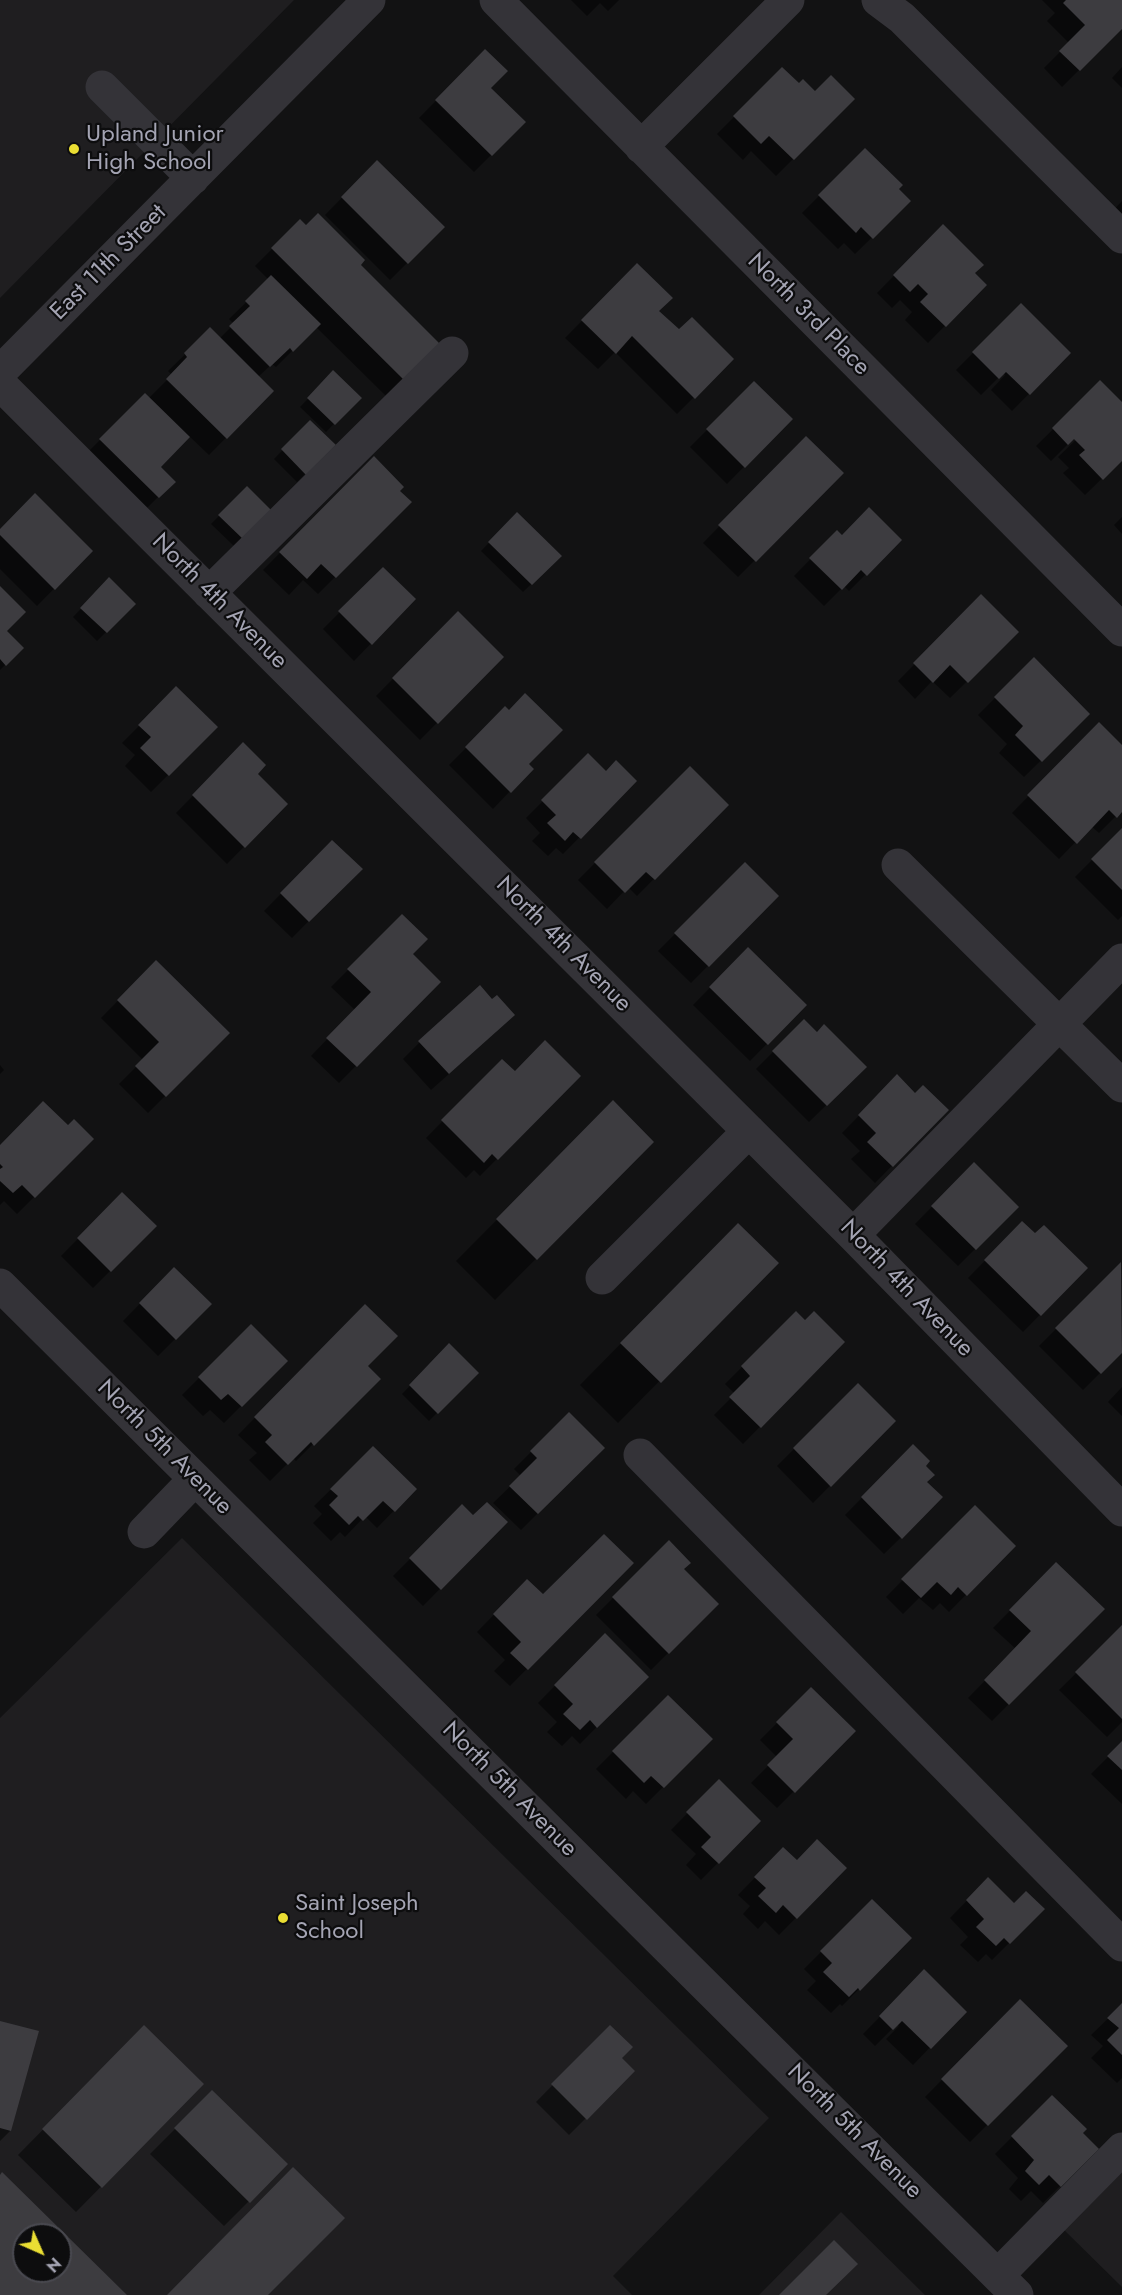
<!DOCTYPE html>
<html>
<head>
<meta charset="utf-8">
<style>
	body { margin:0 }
	#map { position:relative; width:1122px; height:2295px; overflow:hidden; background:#121213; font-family:Jost,sans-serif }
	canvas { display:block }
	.north { position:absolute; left:12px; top:2223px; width:60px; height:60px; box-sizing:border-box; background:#0d0d0e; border:2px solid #494950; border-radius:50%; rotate:135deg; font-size:16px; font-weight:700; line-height:24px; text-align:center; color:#a4a4b3 }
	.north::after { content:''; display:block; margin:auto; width:21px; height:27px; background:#eade33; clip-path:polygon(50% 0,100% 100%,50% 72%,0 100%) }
</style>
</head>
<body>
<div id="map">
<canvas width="1122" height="2295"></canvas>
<div class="north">N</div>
</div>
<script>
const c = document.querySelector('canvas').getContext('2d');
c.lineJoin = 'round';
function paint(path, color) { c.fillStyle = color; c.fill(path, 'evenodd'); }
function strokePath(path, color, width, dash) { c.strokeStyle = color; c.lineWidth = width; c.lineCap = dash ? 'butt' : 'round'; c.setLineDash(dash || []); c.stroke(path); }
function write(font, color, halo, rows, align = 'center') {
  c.font = font + ' Jost,sans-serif'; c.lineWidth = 4.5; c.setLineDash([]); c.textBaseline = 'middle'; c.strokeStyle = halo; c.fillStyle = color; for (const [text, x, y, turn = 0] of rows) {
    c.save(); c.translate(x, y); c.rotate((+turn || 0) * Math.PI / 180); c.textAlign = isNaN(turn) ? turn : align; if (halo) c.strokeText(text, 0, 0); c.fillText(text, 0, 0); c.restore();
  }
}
paint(new Path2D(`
	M 0,0 L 294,0 L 0,298 Z
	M 182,1538 L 769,2118 L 613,2276 L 632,2295 L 0,2295 L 0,1718 ZM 24,2235 L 60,2235 L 60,2271 L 24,2271 Z
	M 1122,2156 L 1122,2287 L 1060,2226 Z
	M 841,2212 L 925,2295 L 759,2295 Z`), '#1f1e20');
paint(new Path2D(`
	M 571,0 L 619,0 L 608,11 L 600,3 L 587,16 Z
	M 1042,0 L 1122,0 L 1122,27 L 1062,87 L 1044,68 L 1069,43 L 1047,21 L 1055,13 Z
	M 485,51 L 489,88 L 524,122 L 474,172 L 419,118 Z
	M 1122,67 L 1122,88 L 1112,78 Z
	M 782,69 L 799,85 L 815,93 L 853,99 L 776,176 L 751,151 L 743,160 L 717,134 Z
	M 865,150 L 909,201 L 855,254 L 844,243 L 838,249 L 802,213 Z
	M 377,162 L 443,227 L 390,280 L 325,215 Z
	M 1122,201 L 1122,232 L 1107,217 Z
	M 300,221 L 359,265 L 438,344 L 386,396 L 316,327 L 276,367 L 272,364 L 258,377 L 272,391 L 209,455 L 189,436 L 159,467 L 173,482 L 141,514 L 83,457 L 145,395 L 149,398 L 172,375 L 168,371 L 210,330 L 219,339 L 234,324 L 229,319 L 269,280 L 255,266 Z
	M 943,226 L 973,273 L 985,285 L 928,343 L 905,320 L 912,312 L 900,300 L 892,308 L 877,293 Z
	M 637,265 L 657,311 L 679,332 L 732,359 L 677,414 L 615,352 L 598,369 L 565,338 Z
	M 1021,305 L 1069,353 L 1012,411 L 991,390 L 1005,375 L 1003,373 L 981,395 L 956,370 Z
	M 333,373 L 359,398 L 326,432 L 300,407 Z
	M 754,383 L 791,419 L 727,484 L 690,447 Z
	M 1100,383 L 1122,404 L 1122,459 L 1085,495 L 1063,473 L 1069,468 L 1058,457 L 1081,435 L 1079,433 L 1051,461 L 1036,446 Z
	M 310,422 L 334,445 L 297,482 L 274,459 Z
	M 806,438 L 842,473 L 738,577 L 703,543 Z
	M 374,458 L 398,491 L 410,502 L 318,594 L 303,580 L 289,595 L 263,570 Z
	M 247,488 L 270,511 L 235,547 L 211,524 Z
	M 517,514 L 560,556 L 523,592 L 481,551 Z
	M 1122,517 L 1122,534 L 1114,525 Z
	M 0,531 L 91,551 L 37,606 L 0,569 Z
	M 837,532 L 842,537 L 900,540 L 849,591 L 844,586 L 824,606 L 794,576 Z
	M 383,569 L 414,599 L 354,661 L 323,629 Z
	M 109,580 L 134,604 L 97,641 L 73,617 Z
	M 0,588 L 5,631 L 22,648 L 0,670 Z
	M 981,597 L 1017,632 L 950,698 L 932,681 L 915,699 L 898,681 Z
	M 458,613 L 502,657 L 420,740 L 376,696 Z
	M 1034,659 L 1088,714 L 1024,777 L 999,753 L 1007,744 L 978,715 Z
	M 177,688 L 216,727 L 151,792 L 125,766 L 135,755 L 122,743 Z
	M 505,709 L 527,764 L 531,769 L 493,809 L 449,765 Z
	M 1099,724 L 1122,747 L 1122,810 L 1099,833 L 1091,826 L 1059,859 L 1012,813 Z
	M 243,745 L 256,774 L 286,804 L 227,864 L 176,813 Z
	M 588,756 L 606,773 L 635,781 L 563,854 L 556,848 L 548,856 L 532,841 L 540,833 L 526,818 Z
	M 690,768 L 727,805 L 637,896 L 628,887 L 607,909 L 578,880 Z
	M 1122,830 L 1122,916 L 1118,920 L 1075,877 Z
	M 332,842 L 360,869 L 292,938 L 264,911 Z
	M 745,864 L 777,896 L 691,983 L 658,951 Z
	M 402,916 L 411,954 L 439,982 L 339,1083 L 311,1056 L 355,1010 L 331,987 Z
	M 748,949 L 805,1005 L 750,1061 L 693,1005 Z
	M 156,962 L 228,1033 L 148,1113 L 119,1084 L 143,1060 L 101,1018 Z
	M 804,1021 L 817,1034 L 865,1067 L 809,1122 L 756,1069 Z
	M 496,1032 L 431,1090 L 403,1059 L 420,1042 Z
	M 502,1061 L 515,1073 L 579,1076 L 480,1176 L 474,1170 L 466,1178 L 426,1138 Z
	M 0,1065 L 4,1070 L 0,1074 Z
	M 897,1077 L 915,1095 L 947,1110 L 875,1183 L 851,1159 L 860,1151 L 842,1133 Z
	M 68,1127 L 92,1139 L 17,1214 L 4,1201 L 0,1205 L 0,1147 Z
	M 652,1142 L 495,1300 L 456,1261 L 572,1144 Z
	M 974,1164 L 1017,1207 L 958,1266 L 915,1224 Z
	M 122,1194 L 155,1226 L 93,1288 L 61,1256 Z
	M 1022,1223 L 1036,1235 L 1086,1268 L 1023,1332 L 968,1278 Z
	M 776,1263 L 618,1423 L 580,1385 L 697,1266 Z
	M 1121,1264 L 1122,1351 L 1083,1390 L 1039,1346 Z
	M 174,1269 L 210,1304 L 158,1356 L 123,1321 Z
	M 365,1306 L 366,1366 L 378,1379 L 296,1461 L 293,1458 L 270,1481 L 249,1460 L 257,1453 L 238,1435 Z
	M 796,1313 L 805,1322 L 843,1342 L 743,1444 L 714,1415 L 735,1394 L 725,1384 Z
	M 251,1326 L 286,1361 L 224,1423 L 210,1410 L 203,1416 L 182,1395 Z
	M 449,1346 L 476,1373 L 429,1421 L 402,1394 Z
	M 858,1385 L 894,1421 L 813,1503 L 777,1466 Z
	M 1122,1387 L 1122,1416 L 1108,1402 Z
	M 569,1414 L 603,1448 L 521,1530 L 493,1503 L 521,1476 L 514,1469 Z
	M 913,1446 L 924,1466 L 925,1482 L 941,1498 L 884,1554 L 845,1515 Z
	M 373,1448 L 415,1489 L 377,1528 L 365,1516 L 345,1537 L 340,1532 L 331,1541 L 313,1523 L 322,1514 L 314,1506 Z
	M 462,1507 L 473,1517 L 506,1522 L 423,1606 L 393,1576 Z
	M 975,1507 L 1014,1546 L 949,1612 L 940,1603 L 933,1610 L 919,1598 L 903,1614 L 886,1597 Z
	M 669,1542 L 682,1569 L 717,1604 L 651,1670 L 596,1615 Z
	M 631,1563 L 510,1686 L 494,1671 L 505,1660 L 477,1632 L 527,1581 L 543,1596 Z
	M 1056,1564 L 1103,1609 L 992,1721 L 968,1698 L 1016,1649 L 993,1628 Z
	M 1122,1628 L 1122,1722 L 1107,1737 L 1059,1690 Z
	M 605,1635 L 646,1677 L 580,1744 L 572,1736 L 562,1746 L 547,1732 L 557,1722 L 538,1703 Z
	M 811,1689 L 854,1731 L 777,1808 L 751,1783 L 777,1757 L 760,1740 Z
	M 668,1697 L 711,1739 L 646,1804 L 633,1791 L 626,1799 L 596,1769 Z
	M 1122,1743 L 1122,1804 L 1091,1774 Z
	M 719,1781 L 759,1821 L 701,1880 L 686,1865 L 696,1854 L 671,1830 Z
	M 783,1849 L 796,1862 L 845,1868 L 779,1935 L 765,1921 L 758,1929 L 743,1914 L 750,1906 L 738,1895 Z
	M 988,1879 L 1014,1905 L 1043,1909 L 992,1960 L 986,1954 L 978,1962 L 960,1945 L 968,1937 L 950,1918 Z
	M 872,1901 L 910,1938 L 842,2006 L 840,2004 L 831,2013 L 807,1990 L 816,1981 L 804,1969 Z
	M 924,1972 L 964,2012 L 913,2065 L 886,2039 L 899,2026 L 897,2024 L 875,2046 L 863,2034 Z
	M 1020,2001 L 1066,2046 L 970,2142 L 925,2097 Z
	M 1122,2005 L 1122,2078 L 1117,2083 L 1091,2058 L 1103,2046 L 1091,2035 Z
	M 0,2022 L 10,2131 L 0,2141 Z
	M 144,2027 L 202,2084 L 76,2212 L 18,2155 Z
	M 610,2027 L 620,2058 L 633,2071 L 569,2135 L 536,2102 Z
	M 212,2092 L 286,2164 L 224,2226 L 150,2154 Z
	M 1052,2097 L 1081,2133 L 1097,2149 L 1043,2203 L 1031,2191 L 1021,2201 L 1009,2189 L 1018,2178 L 995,2154 Z`), '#0007');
paint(new Path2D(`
	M 1066,0 L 1122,0 L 1122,29 L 1080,71 L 1059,51 L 1085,25 L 1063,3 Z
	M 485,49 L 508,71 L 491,88 L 526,122 L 492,156 L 435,100 Z
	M 782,67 L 799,83 L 803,79 L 815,91 L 831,75 L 855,99 L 794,160 L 769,136 L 761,144 L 733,116 Z
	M 865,148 L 903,185 L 899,189 L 911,201 L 873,239 L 861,227 L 856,233 L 818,195 Z
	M 377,160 L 445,227 L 408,264 L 341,197 Z
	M 318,213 L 365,260 L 361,265 L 440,344 L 404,380 L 271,248 L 300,219 L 306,225 Z
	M 943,224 L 984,265 L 975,273 L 987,285 L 946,327 L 920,302 L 928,294 L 918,284 L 910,292 L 893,275 Z
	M 637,263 L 673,298 L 659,311 L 679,329 L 692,317 L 734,359 L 695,399 L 632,336 L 616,354 L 581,320 Z
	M 271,275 L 321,324 L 293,352 L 290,348 L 270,367 L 229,326 L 250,306 L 245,301 Z
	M 1021,303 L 1071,353 L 1030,395 L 1006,372 L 999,379 L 972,352 Z
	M 210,327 L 274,391 L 227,439 L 166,379 L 187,357 L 184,353 Z
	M 333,370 L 362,398 L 335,425 L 307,398 Z
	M 1100,380 L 1122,402 L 1122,461 L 1103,480 L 1079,455 L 1085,450 L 1074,439 L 1068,445 L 1052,428 Z
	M 754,381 L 793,419 L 745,468 L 706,429 Z
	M 145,393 L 190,437 L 161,467 L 176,482 L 159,498 L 99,439 Z
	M 310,420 L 336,445 L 306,475 L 281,449 Z
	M 806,436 L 844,473 L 756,562 L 718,525 Z
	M 374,456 L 404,487 L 400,491 L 412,502 L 336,578 L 321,564 L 307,579 L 279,552 Z
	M 247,486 L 272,511 L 244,540 L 218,515 Z
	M 35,493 L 93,551 L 55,590 L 0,535 L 0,529 Z
	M 869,507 L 902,540 L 867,576 L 861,570 L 842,590 L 809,558 L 837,530 L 842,535 Z
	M 517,512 L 562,556 L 532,585 L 488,542 Z
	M 383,567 L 416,599 L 372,645 L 338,611 Z
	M 109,577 L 136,604 L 107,633 L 80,608 Z
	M 0,586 L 26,612 L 7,631 L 24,648 L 6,666 L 0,659 Z
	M 981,594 L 1019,632 L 968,683 L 950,665 L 933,683 L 913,663 Z
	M 458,611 L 504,657 L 438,724 L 392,678 Z
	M 1034,657 L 1090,714 L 1042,762 L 1015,735 L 1023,726 L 994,697 Z
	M 176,686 L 218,727 L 169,776 L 140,748 L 151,737 L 138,725 Z
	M 525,693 L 563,730 L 529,764 L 534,769 L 511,793 L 465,747 L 505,706 L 509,710 Z
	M 1099,722 L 1122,745 L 1122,812 L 1117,818 L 1109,810 L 1077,844 L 1027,795 Z
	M 243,742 L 266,765 L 258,774 L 288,804 L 245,848 L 192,795 Z
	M 588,753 L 606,771 L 616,760 L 637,781 L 581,839 L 573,832 L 565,841 L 547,823 L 556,815 L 541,800 Z
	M 690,766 L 729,805 L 655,880 L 646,872 L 625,893 L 594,862 Z
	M 1122,828 L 1122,890 L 1091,859 Z
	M 332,840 L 363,869 L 309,922 L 280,893 Z
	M 745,862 L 779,896 L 709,967 L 674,933 Z
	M 402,914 L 428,939 L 413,954 L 441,982 L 357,1067 L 326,1038 L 371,992 L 347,969 Z
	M 748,947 L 807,1005 L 768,1045 L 709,987 Z
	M 156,960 L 230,1033 L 166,1097 L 135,1066 L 159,1042 L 117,1000 Z
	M 480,985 L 492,999 L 497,995 L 515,1015 L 449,1074 L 418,1041 Z
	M 804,1019 L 817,1032 L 824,1024 L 867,1067 L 827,1106 L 772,1051 Z
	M 545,1040 L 581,1076 L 498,1160 L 492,1154 L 484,1163 L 441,1120 L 502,1059 L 515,1071 Z
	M 897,1074 L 915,1093 L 923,1085 L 949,1110 L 893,1167 L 867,1142 L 876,1133 L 858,1115 Z
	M 613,1100 L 654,1142 L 537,1260 L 496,1219 Z
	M 43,1101 L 68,1125 L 74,1119 L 94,1139 L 35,1198 L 22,1185 L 13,1193 L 0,1181 L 0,1169 L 3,1167 L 0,1164 L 0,1145 Z
	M 974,1162 L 1019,1207 L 976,1250 L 931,1206 Z
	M 122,1192 L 157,1226 L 111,1272 L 77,1238 Z
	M 1022,1221 L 1035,1233 L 1044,1225 L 1088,1268 L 1041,1316 L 984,1260 Z
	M 738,1223 L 779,1263 L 661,1383 L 620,1343 Z
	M 1121,1262 L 1122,1353 L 1101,1374 L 1055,1328 Z
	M 174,1267 L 212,1304 L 176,1340 L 139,1303 Z
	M 365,1304 L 398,1336 L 368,1366 L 381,1379 L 314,1446 L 311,1442 L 288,1465 L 265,1442 L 272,1435 L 254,1417 Z
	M 796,1311 L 805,1320 L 814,1311 L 845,1342 L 761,1428 L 729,1397 L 750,1376 L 741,1366 Z
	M 251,1324 L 288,1361 L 242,1407 L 228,1394 L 221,1400 L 198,1377 Z
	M 449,1343 L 479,1373 L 438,1414 L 409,1385 Z
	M 858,1383 L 896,1421 L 831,1487 L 793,1448 Z
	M 569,1412 L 605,1448 L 538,1514 L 509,1486 L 537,1458 L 530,1451 Z
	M 913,1444 L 930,1461 L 926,1466 L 935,1475 L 927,1482 L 943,1497 L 902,1539 L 861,1497 Z
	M 373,1446 L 417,1489 L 395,1512 L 383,1501 L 363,1521 L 358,1516 L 349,1525 L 329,1505 L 338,1496 L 330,1489 Z
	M 487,1502 L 508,1522 L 441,1590 L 409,1558 L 462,1504 L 473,1515 Z
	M 975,1505 L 1016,1546 L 967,1596 L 958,1587 L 951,1595 L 937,1582 L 921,1598 L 901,1579 Z
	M 604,1534 L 634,1563 L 528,1670 L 510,1653 L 521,1642 L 493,1614 L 527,1579 L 543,1594 Z
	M 669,1540 L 691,1563 L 684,1569 L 719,1604 L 669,1654 L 612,1597 Z
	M 1056,1562 L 1105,1609 L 1009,1705 L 984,1680 L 1031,1631 L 1009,1610 Z
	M 1122,1625 L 1122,1719 L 1075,1672 Z
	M 605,1633 L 649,1677 L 597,1728 L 590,1720 L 580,1730 L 563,1714 L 573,1704 L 554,1685 Z
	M 811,1687 L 856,1731 L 795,1793 L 767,1765 L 793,1739 L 776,1722 Z
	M 668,1695 L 713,1739 L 664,1788 L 651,1776 L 644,1783 L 612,1751 Z
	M 1122,1741 L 1122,1770 L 1107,1756 Z
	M 719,1779 L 761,1821 L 719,1864 L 701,1847 L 711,1837 L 686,1812 Z
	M 817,1839 L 847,1868 L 797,1919 L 783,1905 L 776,1913 L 758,1896 L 766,1888 L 754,1877 L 783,1847 L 797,1860 Z
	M 988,1877 L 1014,1903 L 1026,1891 L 1045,1909 L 1010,1944 L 1004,1938 L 996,1946 L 976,1927 L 984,1919 L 966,1900 Z
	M 872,1899 L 912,1938 L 860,1991 L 858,1988 L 849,1997 L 823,1972 L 832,1963 L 820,1951 Z
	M 924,1969 L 967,2012 L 931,2049 L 902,2021 L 893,2030 L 879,2016 Z
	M 1020,1999 L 1068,2046 L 988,2126 L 941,2079 Z
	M 1122,2003 L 1122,2055 L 1107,2040 L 1119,2028 L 1107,2018 Z
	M 0,2021 L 39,2031 L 11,2131 L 0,2128 Z
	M 144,2025 L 204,2084 L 102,2188 L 42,2129 Z
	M 610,2025 L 633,2047 L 622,2058 L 635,2071 L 587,2120 L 551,2084 Z
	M 212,2090 L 288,2164 L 250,2203 L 174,2128 Z
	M 1052,2095 L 1087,2129 L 1083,2133 L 1099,2149 L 1061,2187 L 1049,2175 L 1039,2185 L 1025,2171 L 1034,2160 L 1011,2136 Z
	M 293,2167 L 345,2218 L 268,2295 L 167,2295 Z
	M 2,2172 L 127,2295 L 0,2295 L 0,2175 ZM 24,2235 L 60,2235 L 60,2271 L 24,2271 Z
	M 834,2240 L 858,2264 L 826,2295 L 779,2295 Z`), '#3d3c40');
strokePath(new Path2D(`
	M 496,0 L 1122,630
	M 878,0 L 902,18 L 1122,237
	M 102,87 L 193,178
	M 641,147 L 788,0
	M 0,372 L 369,0
	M 0,384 L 853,1235 L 1122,1510
	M 209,593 L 452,353
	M 898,865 L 1122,1086
	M 853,1235 L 1122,960
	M 602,1278 L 749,1131
	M 0,1285 L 1017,2295
	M 640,1455 L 1122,1945
	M 144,1532 L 195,1479
	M 998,2275 L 1122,2149`), '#343338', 33);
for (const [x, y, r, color] of [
	[74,149,6,"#eade33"],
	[283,1918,6,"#eade33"]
]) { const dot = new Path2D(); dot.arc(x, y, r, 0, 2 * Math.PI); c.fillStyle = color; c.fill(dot); strokePath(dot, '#0d0d0e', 2); }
write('24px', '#a4a4b3', '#0d0d0e', [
	["Upland Junior",86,135],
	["High School",86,163],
	["Saint Joseph",295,1904],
	["School",295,1932]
], 'left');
write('24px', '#a4a4b3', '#0d0d0e', [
	["East 11th Street",109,263,-45],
	["North 3rd Place",808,315,45],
	["North 4th Avenue",219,602,45],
	["North 4th Avenue",563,945,45],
	["North 4th Avenue",906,1289,46],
	["North 5th Avenue",164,1448,45],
	["North 5th Avenue",509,1790,45],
	["North 5th Avenue",854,2132,45]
]);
</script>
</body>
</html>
